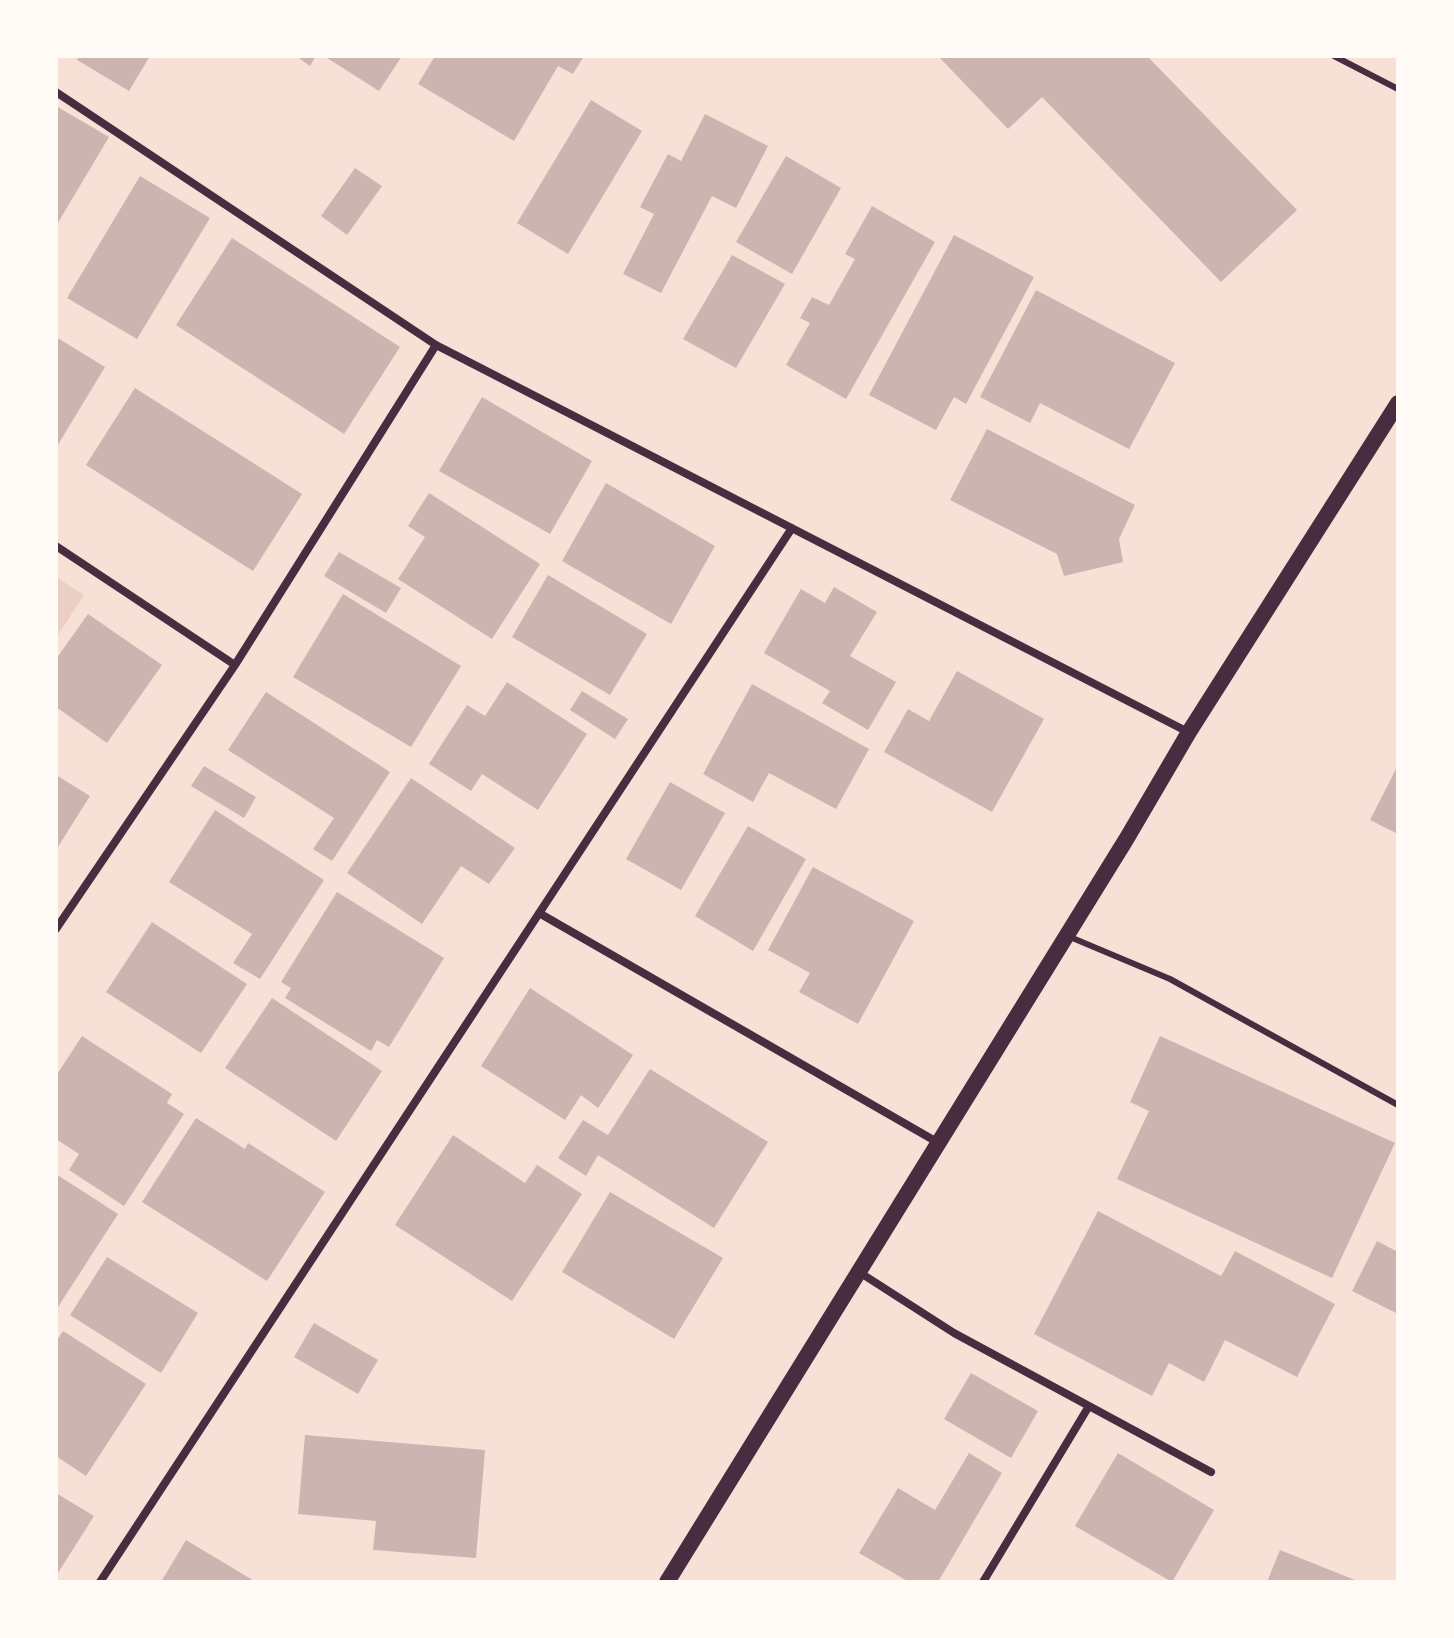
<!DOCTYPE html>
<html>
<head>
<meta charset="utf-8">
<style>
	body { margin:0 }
	#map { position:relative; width:1454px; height:1638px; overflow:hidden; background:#f7e1d7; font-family:Poppins,sans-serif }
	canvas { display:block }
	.frame { position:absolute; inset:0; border:58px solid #fffaf5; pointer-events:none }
</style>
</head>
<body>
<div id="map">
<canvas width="1454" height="1638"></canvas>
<div class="frame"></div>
</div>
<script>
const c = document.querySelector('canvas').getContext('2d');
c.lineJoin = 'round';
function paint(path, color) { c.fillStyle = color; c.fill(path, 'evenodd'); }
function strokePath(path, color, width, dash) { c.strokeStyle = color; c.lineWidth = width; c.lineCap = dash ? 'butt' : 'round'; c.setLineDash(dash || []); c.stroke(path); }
paint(new Path2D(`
	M 56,577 L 84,595 L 56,638 Z`), '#ebcfc5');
paint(new Path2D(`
	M 79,56 L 150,56 L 129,91 L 77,60 Z
	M 296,56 L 316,56 L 310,66 Z
	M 324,56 L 402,56 L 379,91 Z
	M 435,56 L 584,56 L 573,74 L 558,66 L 514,141 L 418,84 Z
	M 938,56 L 1147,56 L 1297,210 L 1221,282 L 1042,97 L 1008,129 Z
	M 591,100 L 642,131 L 568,254 L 517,223 Z
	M 56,106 L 109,137 L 56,226 Z
	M 705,114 L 768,146 L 736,208 L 712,196 L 661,293 L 623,274 L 654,214 L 640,207 L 668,154 L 681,161 Z
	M 786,156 L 841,188 L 792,274 L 736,242 Z
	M 355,168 L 382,186 L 347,235 L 321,216 Z
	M 140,176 L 210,218 L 137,339 L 67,298 Z
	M 872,206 L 935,242 L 846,399 L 786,365 L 810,323 L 800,318 L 812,297 L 829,305 L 855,259 L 845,254 Z
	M 954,235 L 1034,277 L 966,404 L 954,397 L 936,430 L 869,395 Z
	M 232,238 L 400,347 L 344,434 L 176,325 Z
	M 732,255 L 785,284 L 736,368 L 683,339 Z
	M 1036,290 L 1175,363 L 1129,449 L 1040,403 L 1030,423 L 980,397 Z
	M 56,337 L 105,367 L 56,448 Z
	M 135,388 L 302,494 L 253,571 L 86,465 Z
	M 482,397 L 592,461 L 550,534 L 439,471 Z
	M 987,429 L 1135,505 L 1119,539 L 1123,562 L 1064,576 L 1057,554 L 950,500 Z
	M 606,483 L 715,546 L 671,624 L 562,561 Z
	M 429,493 L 540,564 L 492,639 L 398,579 L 425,537 L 408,526 Z
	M 339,552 L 401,588 L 386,613 L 324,576 Z
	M 548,575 L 647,634 L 610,695 L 512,637 Z
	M 834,587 L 877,612 L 850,656 L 896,682 L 868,730 L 822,703 L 830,691 L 764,653 L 801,589 L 825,603 Z
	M 343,594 L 461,666 L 411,747 L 293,677 Z
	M 88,614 L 162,665 L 107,743 L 56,707 L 56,659 Z
	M 957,671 L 1044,719 L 992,812 L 884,752 L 908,709 L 929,721 Z
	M 507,682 L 587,734 L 538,810 L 482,774 L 471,791 L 429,764 L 467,705 L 485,716 Z
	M 752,684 L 869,749 L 836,809 L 769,773 L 753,802 L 703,774 Z
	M 582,691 L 628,719 L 615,739 L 570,710 Z
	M 266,692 L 390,772 L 332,861 L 313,849 L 334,818 L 228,750 Z
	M 1398,765 L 1398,834 L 1370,820 Z
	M 204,766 L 256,797 L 244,818 L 191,786 Z
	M 56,775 L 90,796 L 56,850 Z
	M 411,778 L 515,848 L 489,884 L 461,866 L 422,924 L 347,873 Z
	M 670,782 L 725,813 L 681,890 L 626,859 Z
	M 215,810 L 324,880 L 260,979 L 233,963 L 252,934 L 169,882 Z
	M 748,826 L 806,859 L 753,951 L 695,916 Z
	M 813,867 L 914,921 L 858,1024 L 799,992 L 810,973 L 768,950 Z
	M 337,892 L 444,958 L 389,1047 L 377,1040 L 371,1051 L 285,998 L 291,988 L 281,982 Z
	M 152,922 L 247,984 L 201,1053 L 106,992 Z
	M 530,988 L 633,1055 L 598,1108 L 581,1095 L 565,1120 L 481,1066 Z
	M 272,998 L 382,1071 L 336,1141 L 225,1068 Z
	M 82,1036 L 172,1094 L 167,1103 L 184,1114 L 124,1206 L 69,1170 L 79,1154 L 56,1139 L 56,1076 Z
	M 1160,1036 L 1395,1143 L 1332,1278 L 1117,1179 L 1149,1111 L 1130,1102 Z
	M 650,1069 L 768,1142 L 714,1228 L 598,1155 L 586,1176 L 558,1158 L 583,1120 L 608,1135 Z
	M 196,1118 L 245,1149 L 248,1143 L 325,1192 L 267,1281 L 142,1202 Z
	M 453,1135 L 525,1183 L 537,1165 L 582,1194 L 512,1301 L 395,1225 Z
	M 56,1174 L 118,1214 L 58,1307 L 56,1305 Z
	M 610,1192 L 723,1258 L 674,1339 L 562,1272 Z
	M 1098,1211 L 1221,1276 L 1235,1251 L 1335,1304 L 1297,1377 L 1225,1340 L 1204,1382 L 1169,1363 L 1152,1396 L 1034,1334 Z
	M 1377,1241 L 1398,1252 L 1398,1314 L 1352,1291 Z
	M 107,1257 L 198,1313 L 161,1373 L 70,1315 Z
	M 314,1323 L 378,1360 L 358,1394 L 294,1357 Z
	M 63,1331 L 146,1384 L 86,1476 L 56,1456 L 56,1342 Z
	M 971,1373 L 1038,1411 L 1011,1458 L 944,1419 Z
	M 305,1435 L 485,1450 L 476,1558 L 373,1550 L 376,1521 L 298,1514 Z
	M 969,1453 L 1002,1473 L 938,1582 L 909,1582 L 859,1553 L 898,1488 L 935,1510 Z
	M 1118,1453 L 1214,1510 L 1172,1582 L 1075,1526 Z
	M 56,1493 L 94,1516 L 56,1576 Z
	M 186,1540 L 256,1582 L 161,1582 Z
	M 1280,1550 L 1360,1582 L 1267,1582 Z`), '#ccb4b1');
strokePath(new Path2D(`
	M 1334,56 L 1398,89
	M 1070,937 L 1170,979 L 1398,1105`), '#4a2c40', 6);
strokePath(new Path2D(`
	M 56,92 L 436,345 L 1188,732
	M 56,546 L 235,665
	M 539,913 L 937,1142
	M 56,929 L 235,665 L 436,345
	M 859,1272 L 954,1333 L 1089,1406 L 983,1582
	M 1089,1406 L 1211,1472
	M 100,1582 L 792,528`), '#4a2c40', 8);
strokePath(new Path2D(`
	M 667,1582 L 1127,838 L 1189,732 L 1398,403`), '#4a2c40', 16);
</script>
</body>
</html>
